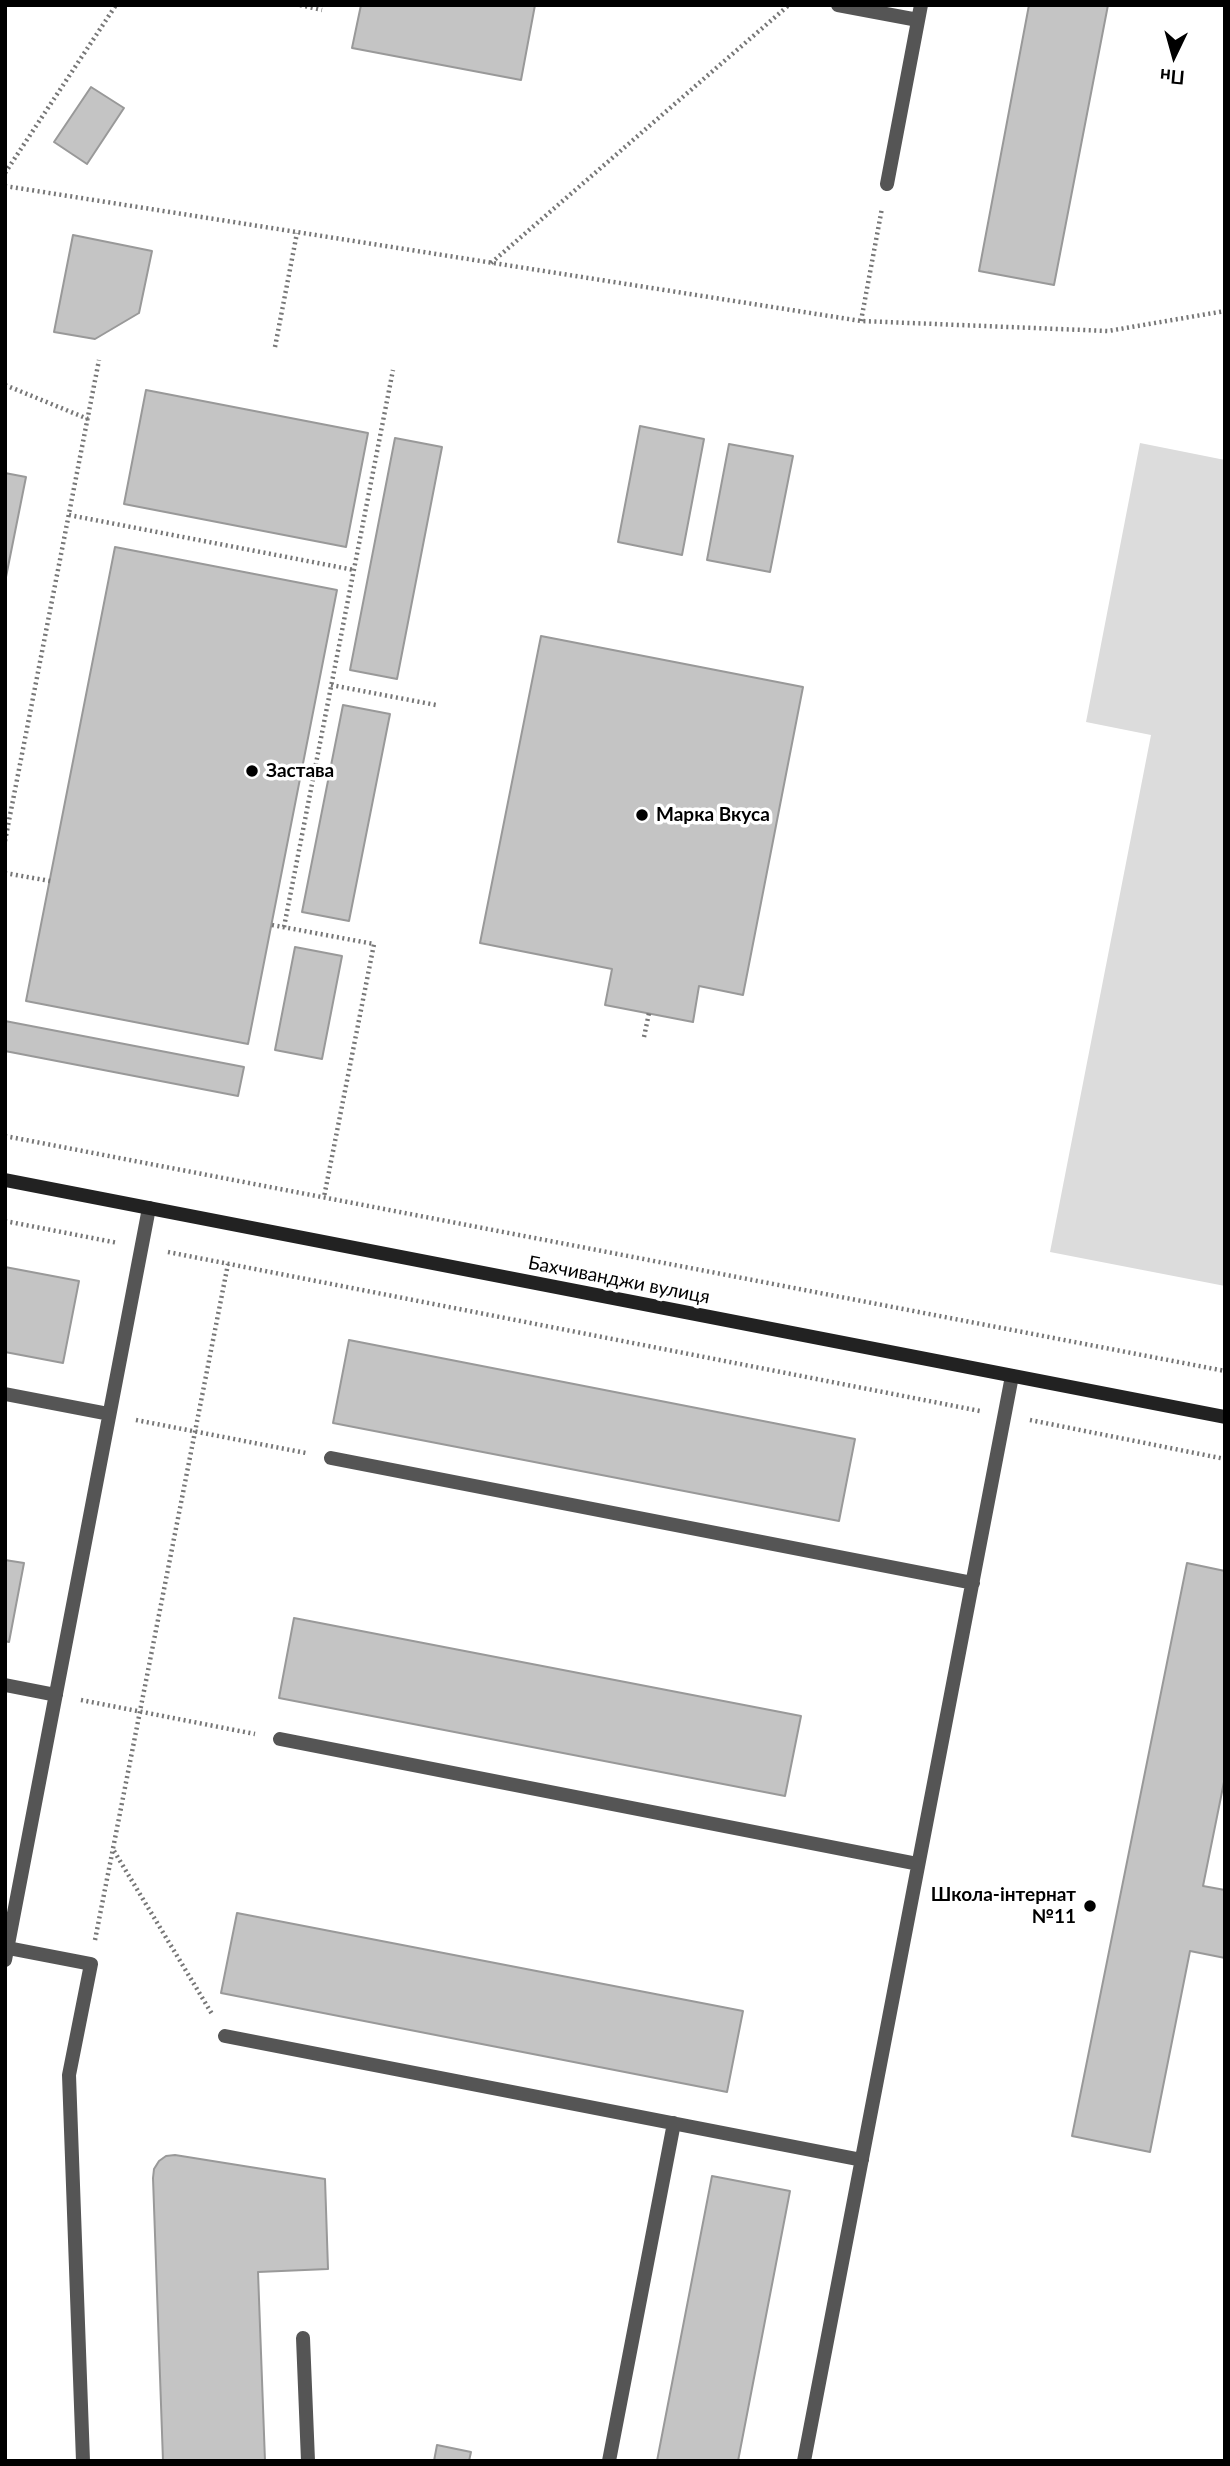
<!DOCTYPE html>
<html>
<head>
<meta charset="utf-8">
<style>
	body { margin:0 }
	#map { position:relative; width:1230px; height:2466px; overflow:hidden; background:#fff; font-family:Lato,sans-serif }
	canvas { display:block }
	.frame { position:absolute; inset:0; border:7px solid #000; pointer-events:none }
	.north { position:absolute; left:1139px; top:21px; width:70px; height:70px; -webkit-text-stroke:5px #fff; paint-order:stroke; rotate:185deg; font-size:19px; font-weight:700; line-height:28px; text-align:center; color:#000 }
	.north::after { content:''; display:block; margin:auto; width:24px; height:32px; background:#000; clip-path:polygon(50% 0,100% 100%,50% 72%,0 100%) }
</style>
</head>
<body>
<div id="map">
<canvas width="1230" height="2466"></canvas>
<div class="frame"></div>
<div class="north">Пн</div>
</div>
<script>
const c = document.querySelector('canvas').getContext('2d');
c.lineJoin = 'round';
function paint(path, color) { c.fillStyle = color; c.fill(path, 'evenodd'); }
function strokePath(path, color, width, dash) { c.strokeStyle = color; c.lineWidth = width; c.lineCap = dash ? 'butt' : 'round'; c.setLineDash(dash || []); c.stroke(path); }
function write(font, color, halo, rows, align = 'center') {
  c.font = font + ' Lato,sans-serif'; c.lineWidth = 7; c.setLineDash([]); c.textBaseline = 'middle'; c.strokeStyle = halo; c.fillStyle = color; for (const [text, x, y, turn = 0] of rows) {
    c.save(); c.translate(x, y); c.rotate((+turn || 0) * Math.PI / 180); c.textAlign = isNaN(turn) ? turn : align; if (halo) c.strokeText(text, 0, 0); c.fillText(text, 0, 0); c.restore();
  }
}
paint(new Path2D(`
	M 1140,443 L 1225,460 L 1225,1286 L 1050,1252 L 1151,735 L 1086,722 Z`), '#dcdcdc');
const building = new Path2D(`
	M 361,5 L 535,5 L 521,80 L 352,48 Z
	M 1029,5 L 1108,5 L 1054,285 L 979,271 Z
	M 91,87 L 124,108 L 87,164 L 54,142 Z
	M 73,235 L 152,251 L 139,313 L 95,339 L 54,332 Z
	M 146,390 L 368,433 L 346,547 L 124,504 Z
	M 640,426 L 704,439 L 682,555 L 618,542 Z
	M 395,438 L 442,447 L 397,679 L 350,670 Z
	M 729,444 L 793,456 L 770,572 L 707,560 Z
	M 5,473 L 26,477 L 5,582 Z
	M 115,547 L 337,590 L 248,1044 L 26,1001 Z
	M 541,636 L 803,687 L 743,995 L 699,986 L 693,1022 L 605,1005 L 612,969 L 480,943 Z
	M 343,705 L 390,714 L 349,921 L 302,912 Z
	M 295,947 L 342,956 L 322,1059 L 275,1050 Z
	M 5,1021 L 244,1067 L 238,1096 L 5,1051 Z
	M 5,1267 L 79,1281 L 63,1363 L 5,1352 Z
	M 349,1340 L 855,1439 L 839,1521 L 333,1423 Z
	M 5,1560 L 24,1563 L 9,1642 L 5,1641 Z
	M 1187,1563 L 1225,1571 L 1225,1777 L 1203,1886 L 1225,1890 L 1225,1958 L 1190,1951 L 1150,2152 L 1072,2136 Z
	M 294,1618 L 801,1716 L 785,1796 L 279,1698 Z
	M 237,1913 L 743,2011 L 727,2092 L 221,1993 Z
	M 175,2155 L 325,2179 L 328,2269 L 258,2272 L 265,2461 L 163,2461 L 153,2178 L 154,2169 L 159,2161 L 166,2156 Z
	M 712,2176 L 790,2191 L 738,2461 L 657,2461 Z
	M 437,2445 L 471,2452 L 469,2461 L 434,2461 Z`);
paint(building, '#c4c4c4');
strokePath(building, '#999', 2);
strokePath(new Path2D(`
	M 300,5 L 322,10
	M 5,173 L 116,5
	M 5,186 L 861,321 L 1108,331 L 1225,311
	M 491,263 L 789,5
	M 861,321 L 882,208
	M 275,347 L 297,233
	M 5,385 L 88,419
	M 69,515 L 354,570
	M 331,685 L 436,705
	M 5,841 L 99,360
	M 5,873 L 50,881
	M 272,925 L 374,944 L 324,1197
	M 284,927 L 393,370
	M 644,1037 L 649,1013
	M 5,1136 L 1225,1371
	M 5,1221 L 118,1243
	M 168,1252 L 980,1411
	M 136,1420 L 306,1453
	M 1030,1420 L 1225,1459
	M 81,1700 L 255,1734
	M 114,1851 L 212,2014
	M 95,1940 L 228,1264`), '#777', 4.5, [2, 3.5]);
strokePath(new Path2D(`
	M 838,5 L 918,20
	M 887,184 L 921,5
	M 5,1394 L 109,1414
	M 331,1458 L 973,1583
	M 5,1685 L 56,1695
	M 280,1739 L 918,1864
	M 8,1948 L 91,1964 L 69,2075 L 83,2461
	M 5,1960 L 149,1208
	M 225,2036 L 862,2160
	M 303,2338 L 308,2461
	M 609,2461 L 674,2123
	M 804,2461 L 1012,1376`), '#555', 14);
strokePath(new Path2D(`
	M 5,1180 L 1225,1417`), '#222', 14);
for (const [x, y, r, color] of [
	[252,771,7,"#000"],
	[642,815,7,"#000"],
	[1090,1906,7,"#000"]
]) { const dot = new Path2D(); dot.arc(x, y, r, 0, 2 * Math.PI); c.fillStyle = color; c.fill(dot); strokePath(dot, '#fff', 2.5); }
write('bold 19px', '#000', '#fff', [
	["Застава",266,771],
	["Марка Вкуса",656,815],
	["Школа-інтернат",1076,1895,"right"],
	["№11",1076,1917,"right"]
], 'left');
write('19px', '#000', '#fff', [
	["Бахчиванджи вулиця",619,1280,11]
]);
</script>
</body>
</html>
